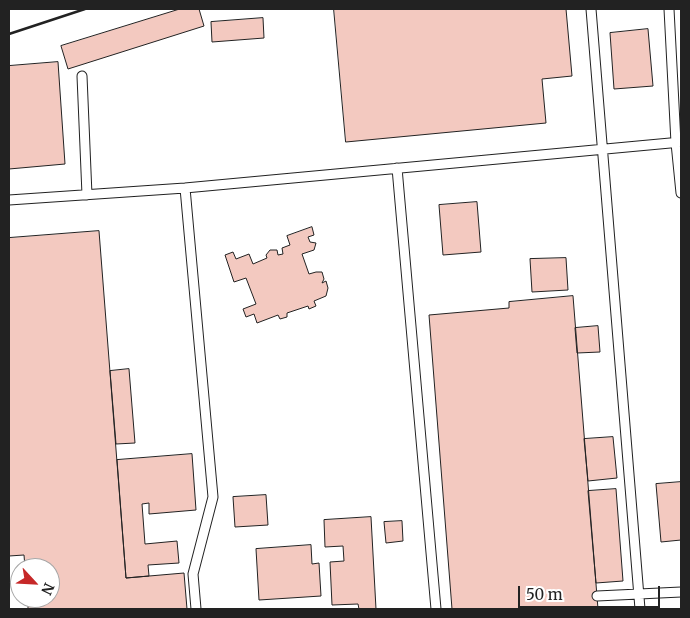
<!DOCTYPE html>
<html>
<head>
<meta charset="utf-8">
<style>
	body { margin:0 }
	#map { position:relative; width:690px; height:618px; overflow:hidden; background:#fff; font-family:Merriweather,serif }
	canvas { display:block }
	.frame { position:absolute; inset:0; border:10px solid #222; pointer-events:none }
	.north { position:absolute; left:10px; top:558px; width:50px; height:50px; box-sizing:border-box; background:#fff; border:1px solid #a7a7a7; border-radius:50%; rotate:115deg; font-size:14px; font-weight:700; line-height:20px; text-align:center; color:#222 }
	.north::after { content:''; display:block; margin:auto; width:18px; height:22px; background:#c62828; clip-path:polygon(50% 0,100% 100%,50% 72%,0 100%) }
	.scale { position:absolute; left:518px; top:586px; width:142px; height:22px; box-sizing:border-box; border:2px solid #222; border-top:0; padding-left:6px; font-size:15px; line-height:18px; white-space:nowrap; color:#222; -webkit-text-stroke:4px #fff; paint-order:stroke }
</style>
</head>
<body>
<div id="map">
<canvas width="690" height="618"></canvas>
<div class="frame"></div>
<div class="north">N</div>
<div class="scale">50 m</div>
</div>
<script>
const c = document.querySelector('canvas').getContext('2d');
c.lineJoin = 'round';
function paint(path, color) { c.fillStyle = color; c.fill(path, 'evenodd'); }
function strokePath(path, color, width, dash) { c.strokeStyle = color; c.lineWidth = width; c.lineCap = dash ? 'butt' : 'round'; c.setLineDash(dash || []); c.stroke(path); }
const building = new Path2D(`
	M 180,9 L 199,9 L 204,26 L 68,69 L 61,46 Z
	M 334,9 L 566,9 L 572,76 L 542,79 L 546,123 L 346,142 Z
	M 263,18 L 264,38 L 212,42 L 211,22 Z
	M 648,29 L 653,86 L 614,89 L 610,33 Z
	M 58,62 L 65,164 L 9,169 L 9,66 Z
	M 477,202 L 481,252 L 443,255 L 439,205 Z
	M 312,227 L 314,235 L 308,237 L 310,242 L 316,243 L 314,250 L 302,254 L 309,274 L 316,272 L 322,272 L 324,279 L 322,283 L 326,281 L 328,288 L 326,296 L 314,301 L 316,306 L 309,309 L 308,306 L 287,313 L 287,317 L 280,319 L 278,315 L 257,323 L 254,314 L 246,317 L 243,309 L 256,304 L 246,278 L 234,282 L 225,255 L 233,252 L 236,259 L 249,254 L 253,264 L 267,258 L 266,255 L 270,250 L 277,250 L 278,255 L 283,254 L 282,248 L 290,245 L 287,236 Z
	M 99,231 L 126,578 L 184,573 L 187,609 L 28,609 L 28,598 L 50,598 L 50,568 L 25,568 L 24,555 L 9,556 L 9,238 Z
	M 566,258 L 568,290 L 532,292 L 530,259 Z
	M 573,296 L 598,609 L 452,609 L 429,315 L 509,308 L 509,302 Z
	M 598,326 L 600,352 L 577,353 L 575,328 Z
	M 129,369 L 135,443 L 116,444 L 110,371 Z
	M 613,437 L 617,478 L 588,481 L 584,439 Z
	M 192,454 L 196,510 L 149,514 L 149,503 L 142,504 L 145,544 L 177,541 L 179,563 L 148,565 L 149,576 L 126,578 L 117,460 Z
	M 681,482 L 681,540 L 661,542 L 656,484 Z
	M 616,489 L 623,581 L 596,583 L 588,491 Z
	M 266,495 L 268,525 L 235,527 L 233,497 Z
	M 371,517 L 376,609 L 359,609 L 358,604 L 332,605 L 330,562 L 344,561 L 343,546 L 325,547 L 324,520 Z
	M 402,521 L 403,541 L 386,543 L 384,522 Z
	M 311,545 L 312,564 L 319,563 L 321,596 L 259,600 L 256,549 Z`);
paint(building, '#f3c9c0');
strokePath(building, '#222', 1);
const service = new Path2D(`
	M 591,9 L 640,609
	M 669,9 L 676,143 L 681,193
	M 82,76 L 87,195
	M 397,168 L 436,609
	M 185,188 L 213,497 L 193,574 L 196,609
	M 9,200 L 185,188 L 681,142
	M 597,596 L 681,592`);
strokePath(service, '#222', 11);
strokePath(service, '#fff', 9);
strokePath(new Path2D(`
	M 9,34 L 85,9`), '#222', 2.5);
</script>
</body>
</html>
